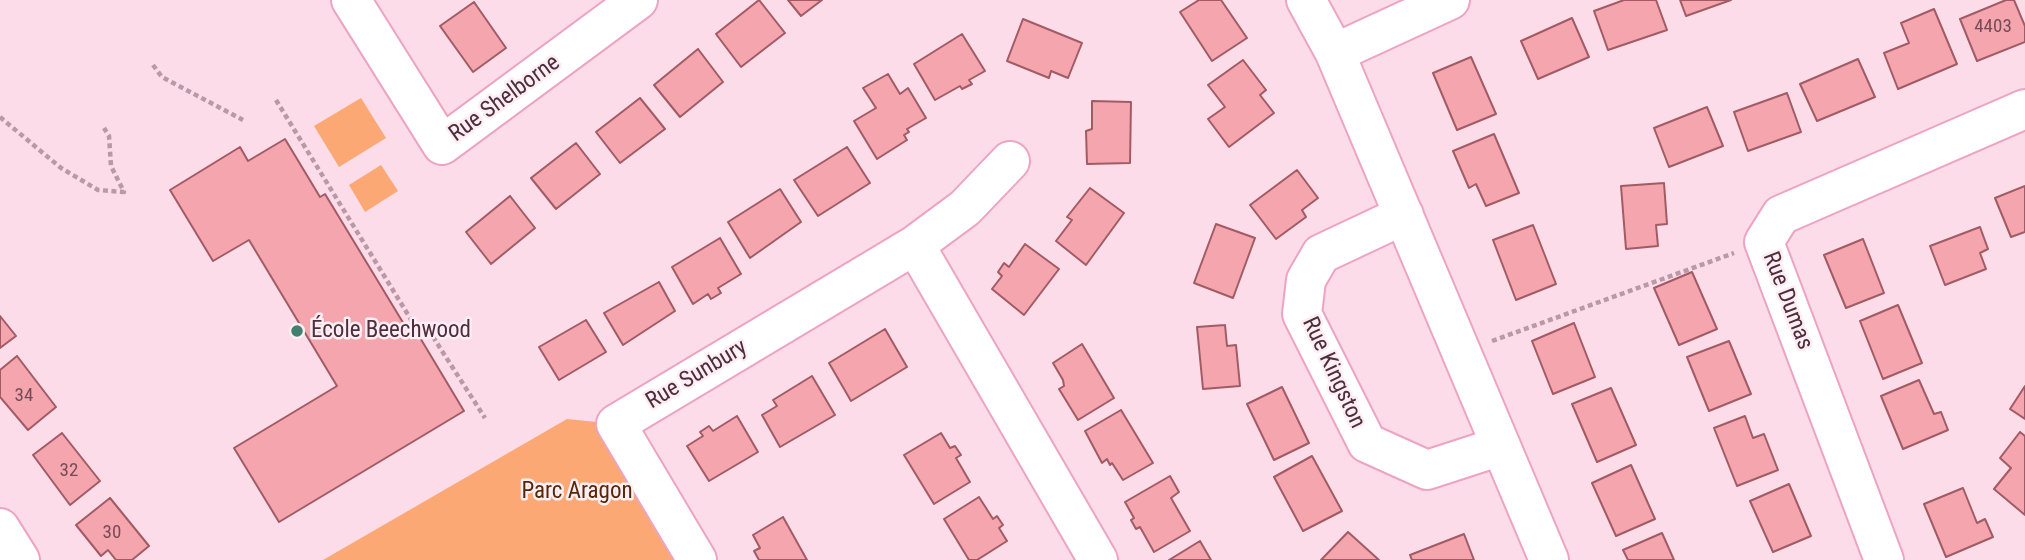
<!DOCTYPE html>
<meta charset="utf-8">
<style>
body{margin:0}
canvas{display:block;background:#fbdce8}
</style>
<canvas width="2025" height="560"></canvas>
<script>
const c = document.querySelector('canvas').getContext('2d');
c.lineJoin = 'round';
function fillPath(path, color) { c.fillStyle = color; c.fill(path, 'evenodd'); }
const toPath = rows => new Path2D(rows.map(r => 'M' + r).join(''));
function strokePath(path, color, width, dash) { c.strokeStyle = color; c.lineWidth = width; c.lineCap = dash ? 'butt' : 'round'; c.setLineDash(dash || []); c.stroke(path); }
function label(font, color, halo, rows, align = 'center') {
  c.font = font + ' "Roboto Condensed",sans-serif'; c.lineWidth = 5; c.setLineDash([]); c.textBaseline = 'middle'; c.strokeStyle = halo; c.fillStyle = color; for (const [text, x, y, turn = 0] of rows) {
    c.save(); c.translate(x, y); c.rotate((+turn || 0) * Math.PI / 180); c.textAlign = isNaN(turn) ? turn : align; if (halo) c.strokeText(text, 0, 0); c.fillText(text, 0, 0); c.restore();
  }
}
fillPath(toPath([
 [361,98,386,138,339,167,314,126],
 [381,165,398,191,365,212,349,185],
 [567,419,616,424,697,560,323,560]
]), '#fba874');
const building = toPath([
 [759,0,785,33,741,67,716,34,759,0],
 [788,0,822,0,801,16,788,0],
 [1199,0,1221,0,1247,38,1212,61,1180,12,1199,0],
 [1624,0,1656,0,1667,30,1608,50,1594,11,1624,0],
 [1680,0,1731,0,1686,16,1680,0],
 [2006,0,2014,0,2025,26,2025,42,1977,61,1960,19,2006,0],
 [474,2,506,48,473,72,440,26,474,2],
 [1934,9,1957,64,1898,89,1884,53,1909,43,1901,23,1934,9],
 [1572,18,1589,57,1538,79,1521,41,1572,18],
 [1023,19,1082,43,1068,78,1051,71,1049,78,1007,61,1023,19],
 [962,34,985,71,969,80,972,84,962,89,960,86,935,100,914,64,962,34],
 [698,49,723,82,680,117,654,85,698,49],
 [1471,57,1496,114,1457,130,1433,73,1471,57],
 [1858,59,1875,97,1817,121,1800,84,1858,59],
 [1243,60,1266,90,1260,95,1274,113,1229,147,1208,119,1225,107,1208,85,1243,60],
 [888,74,900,94,908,88,926,118,907,129,909,132,904,135,907,140,877,159,854,121,876,108,863,88,888,74],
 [1787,93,1801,132,1748,151,1734,112,1787,93],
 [640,98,665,129,620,163,596,132,640,98],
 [1092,101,1131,102,1130,163,1087,164,1086,131,1092,129,1092,101],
 [1707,107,1723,146,1669,167,1654,128,1707,107],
 [1494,134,1519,193,1486,206,1476,184,1469,188,1453,151,1494,134],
 [285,139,320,197,325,194,413,339,419,336,464,411,279,522,234,448,337,386,249,240,213,261,170,190,240,147,248,161,285,139],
 [576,143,600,174,556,209,531,178,576,143],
 [847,147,870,183,818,216,794,180,847,147],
 [1297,170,1318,198,1302,210,1306,217,1276,239,1250,205,1297,170],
 [1664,183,1667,224,1656,225,1658,246,1626,249,1621,186,1664,183],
 [2025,186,2025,232,2011,237,1995,198,2025,186],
 [1090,188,1124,213,1086,265,1056,241,1072,220,1067,217,1090,188],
 [780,189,801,222,750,258,728,222,780,189],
 [510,196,535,228,491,264,466,232,510,196],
 [1216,224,1255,238,1233,298,1194,283,1216,224],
 [1533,225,1556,284,1516,300,1493,240,1533,225],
 [1980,227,1988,249,1980,253,1986,269,1945,285,1930,246,1980,227],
 [720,238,741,274,718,288,721,293,711,299,708,294,693,304,672,267,720,238],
 [1863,239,1884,293,1846,308,1824,255,1863,239],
 [1025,244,1059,269,1024,315,992,289,1002,276,998,272,1004,263,1009,267,1025,244],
 [1692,272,1717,329,1679,345,1654,288,1692,272],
 [659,282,675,311,623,345,604,313,659,282],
 [1898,305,1922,363,1883,379,1860,321,1898,305],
 [0,316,16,336,0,348,0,316],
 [586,320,606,352,559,380,539,347,586,320],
 [1574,323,1595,377,1553,394,1532,341,1574,323],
 [1225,325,1227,346,1236,345,1240,386,1203,389,1197,327,1225,325],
 [885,329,907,367,851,401,829,363,885,329],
 [1729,341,1751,394,1709,411,1687,357,1729,341],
 [1082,344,1114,398,1078,420,1059,389,1064,386,1063,380,1053,363,1082,344],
 [17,356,56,407,28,430,0,397,0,370,17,356],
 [812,376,835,415,780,447,762,415,777,406,773,400,812,376],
 [1919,380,1934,414,1941,412,1948,430,1903,449,1881,396,1919,380],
 [2025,386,2025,419,2010,409,2025,386],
 [1282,387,1309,443,1274,460,1247,404,1282,387],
 [1611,388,1636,445,1597,462,1572,404,1611,388],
 [1121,410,1153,463,1123,480,1112,463,1110,465,1107,459,1102,463,1085,431,1121,410],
 [737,416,758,452,709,481,687,446,703,436,700,432,709,426,713,431,737,416],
 [1745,416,1753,438,1764,434,1778,470,1737,486,1714,428,1745,416],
 [2020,432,2025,436,2025,515,1994,489,2011,468,2000,458,2020,432],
 [62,433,100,481,70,505,33,455,62,433],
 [941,433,950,448,955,446,961,455,956,458,970,482,934,504,904,455,941,433],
 [1312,456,1342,511,1303,531,1274,477,1312,456],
 [1631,465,1655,519,1616,536,1592,483,1631,465],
 [1170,476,1179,492,1171,498,1190,531,1154,552,1140,527,1136,529,1131,520,1134,518,1125,502,1170,476],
 [1789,484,1811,536,1773,552,1750,501,1789,484],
 [1963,488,1977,523,1985,519,1993,537,1946,557,1924,504,1963,488],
 [979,497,993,519,997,516,1003,525,999,528,1007,541,977,560,969,560,944,519,979,497],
 [110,498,149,546,132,560,116,560,108,550,101,556,76,525,110,498],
 [783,517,807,560,759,560,754,551,760,548,753,535,783,517],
 [1348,532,1379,560,1321,560,1348,532],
 [1662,533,1674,560,1628,560,1623,550,1662,533],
 [1464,534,1474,560,1412,560,1410,555,1464,534],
 [1200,541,1211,560,1169,560,1200,541]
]);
fillPath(building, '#f4a5ad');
strokePath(building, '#a25b64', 2);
const minor = toPath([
 [351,0,442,145,638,0],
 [1306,0,1335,53,1549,560],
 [1335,53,1450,0],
 [1404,215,1321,254,1306,280,1302,314,1367,443,1427,470,1501,446],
 [915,245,1098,560],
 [0,528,20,560],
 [697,560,616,424,915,245,965,208,1010,161],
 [1884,560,1764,242,1781,215,2025,109]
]);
strokePath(minor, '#eda4c3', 42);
strokePath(toPath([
 [153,65,162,77,243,120],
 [276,100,415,326,426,326,485,418],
 [0,117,61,168,98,190,124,192,111,166,109,136,104,128],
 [1492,341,1734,253]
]), '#b899a5', 4.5, [5, 3.5]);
strokePath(minor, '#fff', 38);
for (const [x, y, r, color] of [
 [297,331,7,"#42816f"]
]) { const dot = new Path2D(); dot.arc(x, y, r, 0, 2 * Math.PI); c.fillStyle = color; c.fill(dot); strokePath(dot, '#feeef4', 2.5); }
label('19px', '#764c58', null, [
 ["4403",1993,27],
 ["34",24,396],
 ["32",69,471],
 ["30",112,533]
]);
label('23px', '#4c2f3b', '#feeef4', [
 ["Rue Shelborne",505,99,-36],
 ["Rue Dumas",1787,301,69],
 ["Rue Kingston",1333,373,65],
 ["Rue Sunbury",697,375,-31]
]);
label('23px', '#4c2f3b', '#feeef4', [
 ["École Beechwood",311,331]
], 'left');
label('23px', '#552806', '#feeef4', [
 ["Parc Aragon",577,492]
]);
</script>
